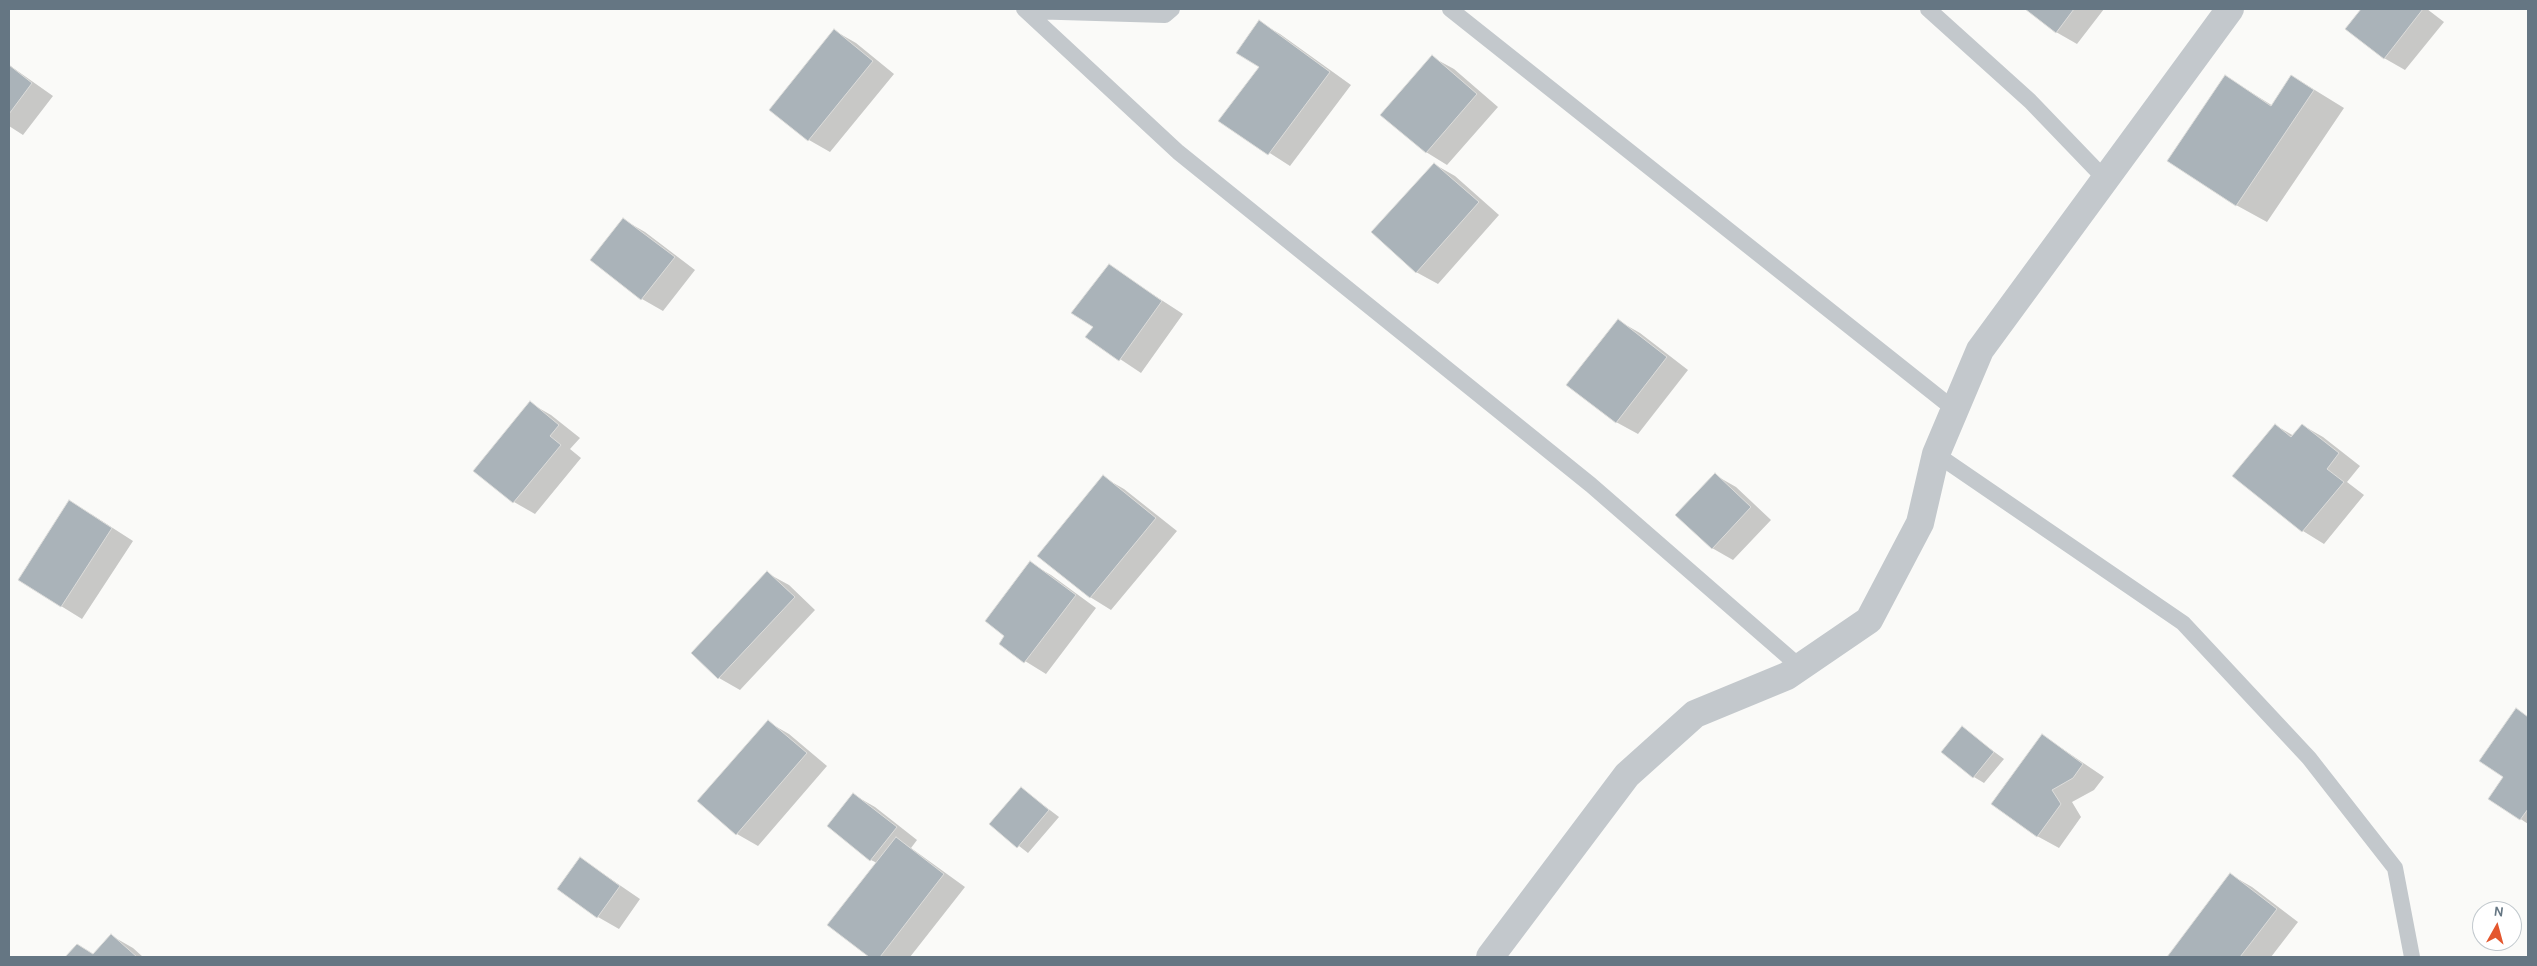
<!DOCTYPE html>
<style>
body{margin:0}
#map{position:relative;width:2537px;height:966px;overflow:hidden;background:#fafaf8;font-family:Karla,sans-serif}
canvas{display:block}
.frame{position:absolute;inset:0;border:10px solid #657683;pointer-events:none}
.north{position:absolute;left:2472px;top:901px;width:50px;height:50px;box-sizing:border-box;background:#fff;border:1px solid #c1c8cd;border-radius:50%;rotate:7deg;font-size:14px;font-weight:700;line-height:20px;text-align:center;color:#657683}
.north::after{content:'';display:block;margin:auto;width:18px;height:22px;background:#e4572e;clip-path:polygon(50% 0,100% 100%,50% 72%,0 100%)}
</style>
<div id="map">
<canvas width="2537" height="966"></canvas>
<div class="frame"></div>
<div class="north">N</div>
</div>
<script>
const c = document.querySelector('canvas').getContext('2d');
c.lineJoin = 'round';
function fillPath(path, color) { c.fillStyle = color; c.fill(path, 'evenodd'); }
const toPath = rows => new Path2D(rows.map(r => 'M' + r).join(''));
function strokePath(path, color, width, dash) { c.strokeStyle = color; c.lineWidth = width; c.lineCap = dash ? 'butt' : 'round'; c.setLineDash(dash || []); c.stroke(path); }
fillPath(toPath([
 [2027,9,2104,9,2077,44,2056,32],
 [2362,9,2427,9,2444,22,2405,70,2384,58,2347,29],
 [1259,22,1280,34,1351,85,1290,166,1220,121,1261,67],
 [835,31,856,43,894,74,830,152,809,140,771,109],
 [1432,57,1454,69,1498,107,1447,165,1426,152],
 [9,65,53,96,23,135,9,126],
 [2225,76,2273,106,2292,76,2344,108,2267,222,2236,205],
 [1434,164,1455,176,1499,215,1438,284,1416,272],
 [624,220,645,232,695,270,663,311,642,299,592,260],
 [1109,266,1183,314,1141,373,1087,337,1095,326],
 [1619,321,1640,333,1688,370,1638,434,1616,422],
 [530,403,551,415,580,438,570,449,581,458,535,514,514,502,475,471],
 [2275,425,2294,436,2302,425,2323,437,2360,466,2347,482,2364,495,2324,544,2303,531,2234,476],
 [1715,475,1736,487,1771,520,1733,560,1712,548],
 [1103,477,1124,489,1177,531,1111,610,1090,597],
 [91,514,133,541,82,619,61,606],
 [1030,563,1051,575,1096,608,1046,674,1025,661,1006,635],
 [767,573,789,585,815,610,740,690,719,678],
 [2516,710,2528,717,2528,824,2490,798,2505,777],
 [768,722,789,734,827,766,758,846,737,834],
 [1962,728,2004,759,1984,783,1974,777],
 [2042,735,2104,777,2094,790,2072,802,2081,817,2059,848,2037,836],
 [1021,788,1059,817,1028,853,991,824],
 [854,795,875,807,917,840,911,848,965,887,910,957,871,957,829,925,877,863,871,860],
 [580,858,640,899,619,929,598,917],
 [2231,875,2252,887,2298,922,2271,957,2168,957],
 [112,936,133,948,143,957,66,957,78,946,94,955]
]), '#0003');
const building = toPath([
 [2025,9,2074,9,2056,33,2025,9],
 [2361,9,2423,9,2384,59,2345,29,2361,9],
 [1259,20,1330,72,1268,155,1218,121,1259,67,1236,53,1259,20],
 [834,29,873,61,808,141,769,110,834,29],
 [1432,55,1477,94,1426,153,1380,115,1432,55],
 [9,65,32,83,9,114,9,65],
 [2225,75,2271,106,2291,75,2314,90,2236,206,2167,161,2225,75],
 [1434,163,1479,202,1416,273,1371,232,1434,163],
 [623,218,675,257,641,300,590,260,623,218],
 [1109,264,1162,301,1119,361,1085,337,1093,327,1071,313,1109,264],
 [1618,319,1667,357,1616,423,1566,385,1618,319],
 [530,401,559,425,550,436,561,445,513,503,473,471,530,401],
 [2275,424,2291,437,2302,424,2339,453,2327,469,2344,482,2302,532,2232,476,2275,424],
 [1715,473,1751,507,1712,549,1675,515,1715,473],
 [1103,475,1156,518,1090,598,1037,556,1103,475],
 [69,500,112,528,61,607,18,580,69,500],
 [1030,561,1076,595,1024,663,999,644,1004,636,985,621,1030,561],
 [767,571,795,597,718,679,691,653,767,571],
 [2516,708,2528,717,2528,809,2520,820,2488,799,2503,777,2479,761,2516,708],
 [768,720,807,753,736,835,697,801,768,720],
 [1962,726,1994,752,1973,778,1941,752,1962,726],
 [2042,734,2083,764,2073,778,2052,790,2061,804,2037,837,1991,804,2042,734],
 [1021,787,1049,810,1017,848,989,824,1021,787],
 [853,793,897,827,870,861,827,826,853,793],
 [896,837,944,874,880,957,869,957,827,925,896,837],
 [580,857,620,886,597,918,557,889,580,857],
 [2230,873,2277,909,2240,957,2167,957,2230,873],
 [111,934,137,957,65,957,77,944,93,954,111,934]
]);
fillPath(building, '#aab3b9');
strokePath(building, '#dcdcda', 1);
strokePath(toPath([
 [1024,9,1178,152,1591,485,1800,667],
 [1450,9,1955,410],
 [1928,9,2030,101,2105,179],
 [1027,11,1165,15,1172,9],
 [1936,454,2183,623,2309,758,2395,868,2412,957]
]), '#c3c8cc', 16);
strokePath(toPath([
 [1490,957,1627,775,1695,714,1787,676,1869,620,1920,523,1936,454,1980,350,2230,9]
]), '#c3c8cc', 28);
</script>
